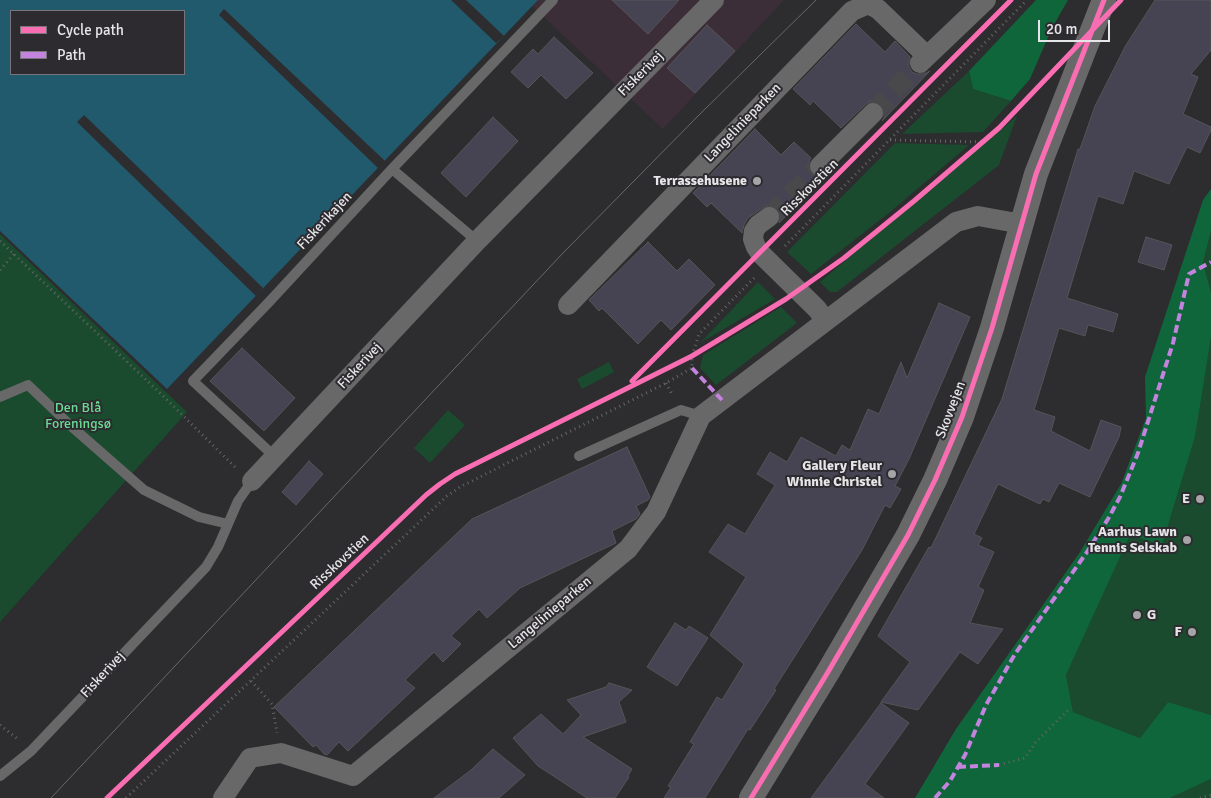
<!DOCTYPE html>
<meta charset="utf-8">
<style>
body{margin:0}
#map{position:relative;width:1211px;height:798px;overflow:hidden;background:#2d2c2e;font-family:Signika,sans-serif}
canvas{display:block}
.legend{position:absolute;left:10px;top:10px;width:175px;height:65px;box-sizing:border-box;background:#2d2b2f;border:1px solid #777579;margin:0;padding:6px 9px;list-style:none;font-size:15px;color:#e6e5e7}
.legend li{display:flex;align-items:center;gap:10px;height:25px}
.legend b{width:25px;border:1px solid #777579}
.scale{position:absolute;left:1038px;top:20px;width:72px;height:22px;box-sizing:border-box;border:2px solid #e6e5e7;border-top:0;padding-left:6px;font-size:15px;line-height:18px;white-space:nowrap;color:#e6e5e7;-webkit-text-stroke:4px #2d2b2f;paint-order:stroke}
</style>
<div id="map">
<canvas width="1211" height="798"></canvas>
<ul class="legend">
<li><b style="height:6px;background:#f96db3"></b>Cycle path</li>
<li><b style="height:6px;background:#c483df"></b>Path</li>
</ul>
<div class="scale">20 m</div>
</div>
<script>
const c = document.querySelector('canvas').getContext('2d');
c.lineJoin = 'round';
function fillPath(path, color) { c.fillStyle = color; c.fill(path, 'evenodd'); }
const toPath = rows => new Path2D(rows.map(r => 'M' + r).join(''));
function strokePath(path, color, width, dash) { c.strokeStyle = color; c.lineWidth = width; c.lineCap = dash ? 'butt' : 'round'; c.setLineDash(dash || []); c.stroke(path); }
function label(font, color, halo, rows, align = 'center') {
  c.font = font + ' Signika,sans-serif'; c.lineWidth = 4; c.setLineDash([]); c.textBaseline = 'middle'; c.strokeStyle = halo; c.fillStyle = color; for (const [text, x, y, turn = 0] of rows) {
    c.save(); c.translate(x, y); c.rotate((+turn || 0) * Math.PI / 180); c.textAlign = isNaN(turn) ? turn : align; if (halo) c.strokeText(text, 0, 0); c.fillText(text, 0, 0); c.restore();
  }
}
fillPath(toPath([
 [538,0,784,0,663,129,532,6]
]), '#3c2e38');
fillPath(toPath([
 [969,71,973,89,1011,101,983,132,902,134],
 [1017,116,999,165,837,292,830,292,820,282],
 [895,143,969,145,890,212,811,274,787,252],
 [1211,231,1211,292,1203,263],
 [0,234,187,412,0,622],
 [758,282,775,299,700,343],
 [781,307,797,323,716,385,700,368,703,355],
 [1211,338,1211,715,1168,702,1140,738,1073,712,1066,675,1130,534,1162,545,1195,437],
 [609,362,614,372,582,389,577,379],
 [448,410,465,425,430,463,414,448],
 [1211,779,1211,798,1170,798]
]), '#1a4b2e');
fillPath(toPath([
 [1036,0,1068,0,1052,28,1030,79,1011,101,973,89,969,71],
 [1211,189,1211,231,1203,263,1211,292,1211,338,1195,437,1162,545,1130,535,1066,675,1073,712,1140,738,1168,702,1211,715,1211,779,1170,798,915,798,956,729,1080,552,1121,484,1146,418,1145,377,1203,200]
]), '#0f663a');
fillPath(toPath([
 [0,0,538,0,167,389,0,231],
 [11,11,184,11,184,74,11,74]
]), '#21596d');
fillPath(toPath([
 [451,0,466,0,504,36,496,43],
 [224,9,385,161,378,168,219,15],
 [84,115,263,288,256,296,77,122]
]), '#2d2c2e');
const building = toPath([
 [612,0,679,0,648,34,612,0],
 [1155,0,1211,0,1211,50,1191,74,1198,77,1183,114,1211,127,1211,130,1200,153,1187,147,1169,184,1134,171,1123,204,1098,196,1067,298,1118,314,1113,332,1088,325,1085,336,1059,328,1034,410,1055,417,1051,431,1090,451,1101,420,1121,427,1119,437,1090,497,1059,483,1049,502,1043,499,1040,504,998,484,974,534,982,538,978,545,994,552,978,587,984,590,970,623,1003,629,978,664,960,652,918,710,881,702,910,662,878,636,929,547,931,548,1002,399,1078,149,1080,149,1095,106,1126,45,1155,0],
 [856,24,885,52,895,41,910,57,908,65,912,72,917,74,922,75,930,71,882,121,885,116,884,109,881,104,877,102,870,101,865,105,841,128,813,101,810,105,793,89,856,24],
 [707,25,735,51,695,93,667,68,707,25],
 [554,37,593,73,566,99,541,75,528,88,511,72,533,49,538,54,554,37],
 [493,117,518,141,466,197,441,173,493,117],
 [755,129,781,155,794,142,811,158,808,163,809,170,811,174,817,178,827,176,779,223,781,216,779,210,774,206,767,205,748,218,744,225,742,233,711,203,707,207,693,193,755,129],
 [1146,237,1172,245,1164,270,1138,262,1146,237],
 [648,242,677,271,689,259,715,285,671,330,661,320,638,344,602,308,599,311,589,300,648,242],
 [939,303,970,317,909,459,895,486,901,489,890,508,885,505,862,550,774,689,776,690,750,730,748,729,705,798,664,798,671,787,668,786,694,744,690,742,717,697,722,700,744,664,710,635,746,577,709,552,728,524,745,534,775,485,757,474,770,452,787,462,801,437,836,456,842,445,850,450,868,409,879,414,901,362,907,378,939,303],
 [242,348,295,398,264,431,210,381,242,348],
 [627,447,650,497,648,500,636,506,640,514,636,519,612,531,616,543,520,588,487,618,479,609,451,636,461,644,443,662,434,652,405,680,415,688,348,751,339,742,327,755,324,754,316,745,313,747,274,707,472,519,627,447],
 [309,461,323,474,296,505,282,492,309,461],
 [675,623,686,630,689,626,708,638,677,686,647,667,675,623],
 [609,683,632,690,619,702,626,722,583,737,632,769,628,776,629,777,615,798,587,798,538,766,513,738,541,714,563,734,581,715,567,700,606,687,609,683],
 [881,703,909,723,865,784,884,798,811,798,881,703],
 [493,749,525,775,499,798,434,798,471,770,493,749]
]);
fillPath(building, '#464453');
strokePath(building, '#555456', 1);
strokePath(toPath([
 [873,113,920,63],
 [769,217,820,166]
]), '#49484a', 20, [20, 10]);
strokePath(toPath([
 [890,140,982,142],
 [0,241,160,393,236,468],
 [785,246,1027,0],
 [0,270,14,254],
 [666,383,673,396],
 [251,681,272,704,277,733],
 [0,725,19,740],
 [999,765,1025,758,1035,743,1068,710],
 [126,798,447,496,460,487,666,383,692,368,692,356,699,334,755,277],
 [1200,798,1211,795]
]), '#666566', 3, [1, 4]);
strokePath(toPath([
 [392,169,477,241],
 [0,397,28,385,71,426,144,490,199,517,228,524],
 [274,456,193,381,270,301,392,169,553,0],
 [579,456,681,410,701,416],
 [0,776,31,751,206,567,218,547,238,501,252,481]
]), '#696869', 10);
strokePath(toPath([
 [920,63,986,0],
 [820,166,873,113],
 [769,217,758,225,754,231,753,239,756,247,760,253,817,309,826,321],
 [568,305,852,11,868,4,878,9,927,56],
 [252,481,477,241,714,0],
 [223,798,250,758,281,753,353,776,628,549,656,512,701,416,956,222,978,216,1022,224]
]), '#696869', 20);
strokePath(toPath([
 [751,798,828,672,908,535,935,480,962,417,992,328,1036,174,1104,0]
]), '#696869', 24);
strokePath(toPath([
 [51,798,563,253,700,114,816,0]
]), '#69686a', 1);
strokePath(toPath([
 [692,368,722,400],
 [958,767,999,765],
 [935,798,950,781,958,767,965,755,986,705,1015,654,1087,552,1108,519,1120,497,1138,453,1173,343,1189,274,1211,262]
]), '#c483df', 4, [8, 4]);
strokePath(toPath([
 [632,381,1011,0],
 [107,798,426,495,440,484,455,474,692,356,786,299,844,258,914,201,999,128,1121,0],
 [751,798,828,672,908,535,935,480,962,417,992,328,1036,174,1104,0]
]), '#f96db3', 5);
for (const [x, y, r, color] of [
 [757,181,5,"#a5a4a6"],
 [892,474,5,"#a5a4a6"],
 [1200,499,5,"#a5a4a6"],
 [1187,540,5,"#a5a4a6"],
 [1137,615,5,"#a5a4a6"],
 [1192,632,5,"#a5a4a6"]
]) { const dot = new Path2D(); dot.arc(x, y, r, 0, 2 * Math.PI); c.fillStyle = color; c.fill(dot); strokePath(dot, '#2d2b2f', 2); }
label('14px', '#e6e5e7', '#2d2b2f', [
 ["Fiskerivej",641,74,-45],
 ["Langelinieparken",743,123,-46],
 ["Risskovstien",810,188,-45],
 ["Fiskerikajen",325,221,-47],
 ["Fiskerivej",360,366,-47],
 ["Skovvejen",951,410,-69],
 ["Risskovstien",340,562,-43],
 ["Langelinieparken",550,613,-40],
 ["Fiskerivej",103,675,-47]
]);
label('bold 14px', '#e6e5e7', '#2d2b2f', [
 ["Terrassehusene",747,181],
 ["Gallery Fleur",882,466],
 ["Winnie Christel",882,482],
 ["E",1190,499],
 ["Aarhus Lawn",1177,532],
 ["Tennis Selskab",1177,548],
 ["G",1147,615,"left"],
 ["F",1182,632]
], 'right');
label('14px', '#68db92', '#2d2b2f', [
 ["Den Blå",78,408],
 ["Foreningsø",78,424]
]);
</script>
